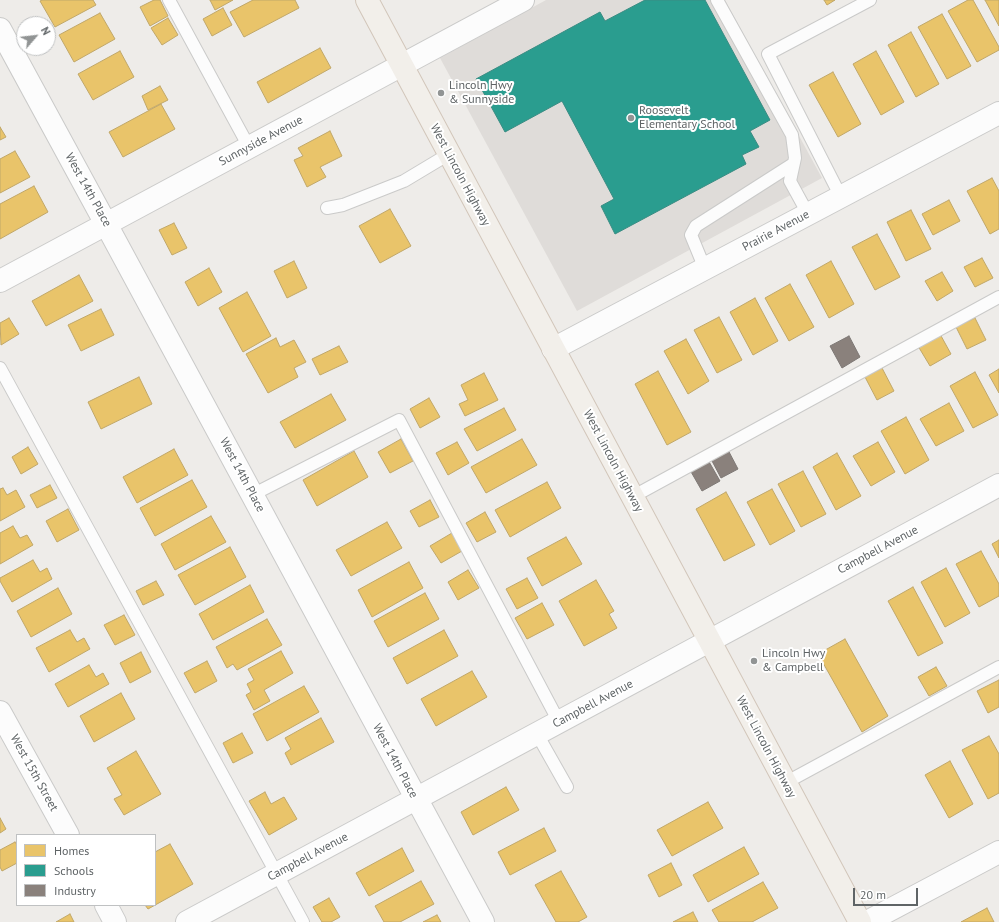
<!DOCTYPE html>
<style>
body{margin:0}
#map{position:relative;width:999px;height:922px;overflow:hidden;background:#eeece9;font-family:"PT Sans",sans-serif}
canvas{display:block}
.legend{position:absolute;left:16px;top:834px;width:140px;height:72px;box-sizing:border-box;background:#fff;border:1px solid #bfc1c2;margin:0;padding:5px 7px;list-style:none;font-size:12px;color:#5f6466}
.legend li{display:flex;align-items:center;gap:8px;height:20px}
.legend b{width:20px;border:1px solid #bfc1c2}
.north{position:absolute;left:16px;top:16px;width:40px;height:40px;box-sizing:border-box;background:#fff;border:1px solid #bfc1c2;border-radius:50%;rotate:62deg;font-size:11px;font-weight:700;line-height:16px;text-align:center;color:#5f6466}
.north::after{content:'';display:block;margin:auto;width:14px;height:18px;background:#919494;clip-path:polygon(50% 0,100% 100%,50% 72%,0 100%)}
.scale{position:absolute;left:853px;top:888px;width:65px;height:18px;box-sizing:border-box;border:2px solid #5f6466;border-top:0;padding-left:5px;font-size:12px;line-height:14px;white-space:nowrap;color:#5f6466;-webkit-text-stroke:3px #fff;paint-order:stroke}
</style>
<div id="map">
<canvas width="999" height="922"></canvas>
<ul class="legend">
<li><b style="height:11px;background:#e9c46a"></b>Homes</li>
<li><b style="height:11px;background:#2a9d8f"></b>Schools</li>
<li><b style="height:11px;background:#8a817c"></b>Industry</li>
</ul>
<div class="north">N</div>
<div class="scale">20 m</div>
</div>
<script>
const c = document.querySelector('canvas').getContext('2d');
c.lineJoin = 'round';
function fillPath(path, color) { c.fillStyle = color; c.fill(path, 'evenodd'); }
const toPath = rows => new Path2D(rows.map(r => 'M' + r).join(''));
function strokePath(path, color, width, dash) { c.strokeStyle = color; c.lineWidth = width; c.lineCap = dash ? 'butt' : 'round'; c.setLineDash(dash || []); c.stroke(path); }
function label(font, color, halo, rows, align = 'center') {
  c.font = font + ' "PT Sans",sans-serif'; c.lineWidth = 4; c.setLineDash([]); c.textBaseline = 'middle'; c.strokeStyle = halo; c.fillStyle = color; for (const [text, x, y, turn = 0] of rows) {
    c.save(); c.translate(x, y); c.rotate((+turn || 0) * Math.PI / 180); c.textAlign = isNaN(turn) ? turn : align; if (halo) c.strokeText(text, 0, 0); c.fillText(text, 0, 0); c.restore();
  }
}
fillPath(toPath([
 [546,0,725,0,822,178,577,311,440,58]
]), '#dfdcd9');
const homes = toPath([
 [42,0,93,0,96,5,55,27,40,1,42,0],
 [154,0,160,0,168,16,150,26,140,7,154,0],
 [210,0,233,0,215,10,210,0],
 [253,0,295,0,299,8,244,37,230,12,253,0],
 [824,0,835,0,827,5,824,0],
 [968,0,973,0,999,47,999,50,977,62,948,11,968,0],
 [985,0,999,0,999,26,985,0],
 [223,8,232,25,212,36,203,19,223,8],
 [100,13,115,39,74,62,59,35,100,13],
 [942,14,971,66,947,79,918,27,942,14],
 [168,18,178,35,162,45,151,28,168,18],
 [911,32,939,84,916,97,888,45,911,32],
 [320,48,331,68,268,103,257,82,320,48],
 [120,51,134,77,93,100,78,74,120,51],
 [876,51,904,102,881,115,853,64,876,51],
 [833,72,861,124,838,137,809,85,833,72],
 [160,86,168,100,148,110,142,96,160,86],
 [161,104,175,129,123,157,109,132,161,104],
 [0,127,6,137,0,140,0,127],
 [330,131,342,156,320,167,326,177,307,187,294,160,303,156,298,148,330,131],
 [15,151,30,177,0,193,0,159,15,151],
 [992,178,999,191,999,229,990,234,967,191,992,178],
 [34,186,48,212,0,239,0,204,34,186],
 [949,200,960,221,933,235,922,214,949,200],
 [390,209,411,246,380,263,359,226,390,209],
 [911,210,931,249,906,261,887,222,911,210],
 [174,223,187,248,172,255,159,230,174,223],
 [877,234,900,277,875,290,852,247,877,234],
 [982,258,993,278,975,287,964,267,982,258],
 [294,261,307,288,287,298,274,271,294,261],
 [831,261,854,304,829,318,806,275,831,261],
 [209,268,222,292,198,306,185,282,209,268],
 [942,272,953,291,937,301,925,281,942,272],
 [79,275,93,301,46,326,32,301,79,275],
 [790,284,814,327,789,341,765,298,790,284],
 [247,292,271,336,243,352,219,308,247,292],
 [755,298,778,341,753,355,730,312,755,298],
 [101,309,114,335,81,351,68,325,101,309],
 [719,317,742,360,717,373,694,330,719,317],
 [9,318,19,334,1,345,0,323,9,318],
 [975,318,986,340,967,349,956,327,975,318],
 [940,334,951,354,930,366,918,346,940,334],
 [276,338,280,347,294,340,306,362,294,368,298,377,268,393,246,354,276,338],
 [686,339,709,381,688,394,664,351,686,339],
 [339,346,348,362,320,375,312,359,339,346],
 [882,368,894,391,877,400,865,377,882,368],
 [999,369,999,393,989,375,999,369],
 [658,371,691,432,667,445,635,384,658,371],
 [975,372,998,415,973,428,950,386,975,372],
 [484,373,498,400,465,416,459,404,468,400,461,385,484,373],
 [139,377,152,404,101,429,88,402,139,377],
 [331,394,346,420,295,448,280,422,331,394],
 [429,398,440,417,420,428,410,409,429,398],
 [949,403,964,431,936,446,920,419,949,403],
 [504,408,516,430,477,451,464,429,504,408],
 [906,417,929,460,905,474,881,431,906,417],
 [401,439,413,461,390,473,378,452,401,439],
 [522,439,537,465,486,493,471,467,522,439],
 [457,442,469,463,448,475,436,453,457,442],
 [878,442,895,472,871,486,853,456,878,442],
 [28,447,38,464,21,474,12,457,28,447],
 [174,449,188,475,137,503,123,477,174,449],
 [354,451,368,477,317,506,303,480,354,451],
 [837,453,861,496,836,510,813,467,837,453],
 [803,471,826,514,801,527,778,484,803,471],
 [192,480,207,507,155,536,140,508,192,480],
 [547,482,561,508,510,537,495,510,547,482],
 [50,485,57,498,37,508,30,495,50,485],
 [3,488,7,495,16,490,25,507,0,521,0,489,3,488],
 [772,489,795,531,770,545,747,502,772,489],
 [726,492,755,545,724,561,696,509,726,492],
 [430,500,439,517,419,527,410,511,430,500],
 [68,509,79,530,57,542,46,521,68,509],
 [485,512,496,532,477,542,466,523,485,512],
 [211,516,226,542,175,570,161,544,211,516],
 [387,522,402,548,351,576,336,550,387,522],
 [13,526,20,538,27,535,33,545,0,564,0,533,13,526],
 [452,533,462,551,441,563,430,546,452,533],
 [566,537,582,564,542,586,527,558,566,537],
 [999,540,999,558,992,544,999,540],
 [230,547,246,577,195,605,178,575,230,547],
 [981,551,999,584,999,596,979,607,956,564,981,551],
 [33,560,40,572,47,568,52,579,12,602,0,581,0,578,33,560],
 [409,562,423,588,372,617,358,590,409,562],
 [946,568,970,613,945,627,921,582,946,568],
 [468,570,479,588,458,600,448,582,468,570],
 [527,578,538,598,517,609,506,589,527,578],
 [596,580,614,611,609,614,617,628,584,646,559,601,596,580],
 [156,581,164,595,143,605,136,591,156,581],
 [250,585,264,612,213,640,199,614,250,585],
 [913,587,943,643,918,656,888,601,913,587],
 [58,588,72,614,31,637,17,611,58,588],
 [425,593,439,619,388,647,374,621,425,593],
 [542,603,554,625,527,639,515,618,542,603],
 [124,615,135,635,115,645,104,625,124,615],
 [267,619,282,645,237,670,233,664,227,668,216,647,267,619],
 [70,630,77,642,84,638,90,649,49,672,36,648,70,630],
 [444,630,458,656,407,684,393,658,444,630],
 [845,639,888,716,862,732,818,654,845,639],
 [281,651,293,673,264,690,270,701,254,710,246,695,251,692,247,684,254,680,248,669,281,651],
 [141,652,151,672,130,683,120,663,141,652],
 [207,661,217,681,195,693,184,673,207,661],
 [89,665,96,677,103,673,109,684,68,707,55,684,89,665],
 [936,667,947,686,929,696,918,677,936,667],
 [472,671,487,697,436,726,421,699,472,671],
 [999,680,999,707,988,713,977,691,999,680],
 [304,686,319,712,267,741,253,714,304,686],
 [121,693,135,719,94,742,80,716,121,693],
 [321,718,334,742,291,765,285,753,291,749,285,738,321,718],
 [242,733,253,753,233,763,223,743,242,733],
 [989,736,999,754,999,793,988,799,962,750,989,736],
 [136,751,161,794,124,815,114,799,122,795,107,768,136,751],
 [950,761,973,804,949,818,925,775,950,761],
 [506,787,519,810,473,835,461,812,506,787],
 [265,792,271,804,284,797,297,819,269,835,249,801,265,792],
 [708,802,723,828,672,856,657,830,708,802],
 [0,818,6,829,0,833,0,818],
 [544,828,556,851,510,875,498,852,544,828],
 [15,842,17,845,17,863,2,871,0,867,0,850,15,842],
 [170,844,193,884,148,909,145,905,155,905,155,852,170,844],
 [744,847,759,874,708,902,693,875,744,847],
 [402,848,414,871,369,896,356,873,402,848],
 [671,863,682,885,659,897,648,875,671,863],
 [561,871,587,917,578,922,556,922,535,885,561,871],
 [421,881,434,904,400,922,384,922,375,906,421,881],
 [763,882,778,908,752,922,719,922,712,910,763,882],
 [329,898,340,917,331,922,322,922,313,907,329,898],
 [987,908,994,922,961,922,987,908],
 [693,912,698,922,673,922,693,912],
 [70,914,74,922,56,922,70,914],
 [437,915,441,922,423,922,437,915]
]);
fillPath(homes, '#e9c46a');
strokePath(homes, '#c0a769', 1);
const schools = toPath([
 [645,0,705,0,770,120,750,131,759,147,742,155,746,164,615,234,601,206,614,199,562,101,505,132,476,79,600,12,605,21,645,0]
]);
fillPath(schools, '#2a9d8f');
strokePath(schools, '#3a8c83', 1);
const industry = toPath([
 [849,336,860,357,842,368,830,346,849,336],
 [728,450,738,469,721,478,711,459,728,450],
 [708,460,720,481,702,491,690,470,708,460]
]);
fillPath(industry, '#8a817c');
strokePath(industry, '#7d7875', 1);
const service = toPath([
 [169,0,249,147],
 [717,0,792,135,795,158,790,181,808,214],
 [841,197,768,54,870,0],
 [327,208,343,205,404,181,449,154],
 [705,269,691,235,696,226,793,164],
 [0,368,303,922],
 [252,495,399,420,559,722],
 [632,497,999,297],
 [537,734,567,787],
 [785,783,999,667]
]);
const minor = toPath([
 [0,29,106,224,483,922],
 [0,281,523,0],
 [553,349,999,113],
 [0,712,68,835],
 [106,905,115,922],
 [187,922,999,485],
 [867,922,999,852]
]);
const primary = toPath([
 [367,0,860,922]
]);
strokePath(service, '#cacac9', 14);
strokePath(minor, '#cacac9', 24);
strokePath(primary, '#d2c6ba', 24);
strokePath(service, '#fcfcfc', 12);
strokePath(minor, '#fcfcfc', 22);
strokePath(primary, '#f2efea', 22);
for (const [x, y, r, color] of [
 [441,93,4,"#919494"],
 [631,118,4,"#919494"],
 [754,661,4,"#919494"]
]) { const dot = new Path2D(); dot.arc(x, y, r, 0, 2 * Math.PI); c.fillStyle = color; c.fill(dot); strokePath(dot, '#fff', 1.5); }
label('12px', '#5f6466', '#fff', [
 ["Lincoln Hwy",449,86],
 ["& Sunnyside",449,100],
 ["Roosevelt",639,111],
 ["Elementary School",639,125],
 ["Lincoln Hwy",762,654],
 ["& Campbell",762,668]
], 'left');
label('12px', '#5f6466', '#fff', [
 ["Sunnyside Avenue",261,141,-28],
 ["West Lincoln Highway",460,175,62],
 ["West 14th Place",88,190,61],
 ["Prairie Avenue",776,231,-28],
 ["West Lincoln Highway",613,461,62],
 ["West 14th Place",242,475,62],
 ["Campbell Avenue",878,550,-28],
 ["Campbell Avenue",593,704,-28],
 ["West Lincoln Highway",766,747,62],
 ["West 14th Place",395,761,62],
 ["West 15th Street",34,773,61],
 ["Campbell Avenue",308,857,-28]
]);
</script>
